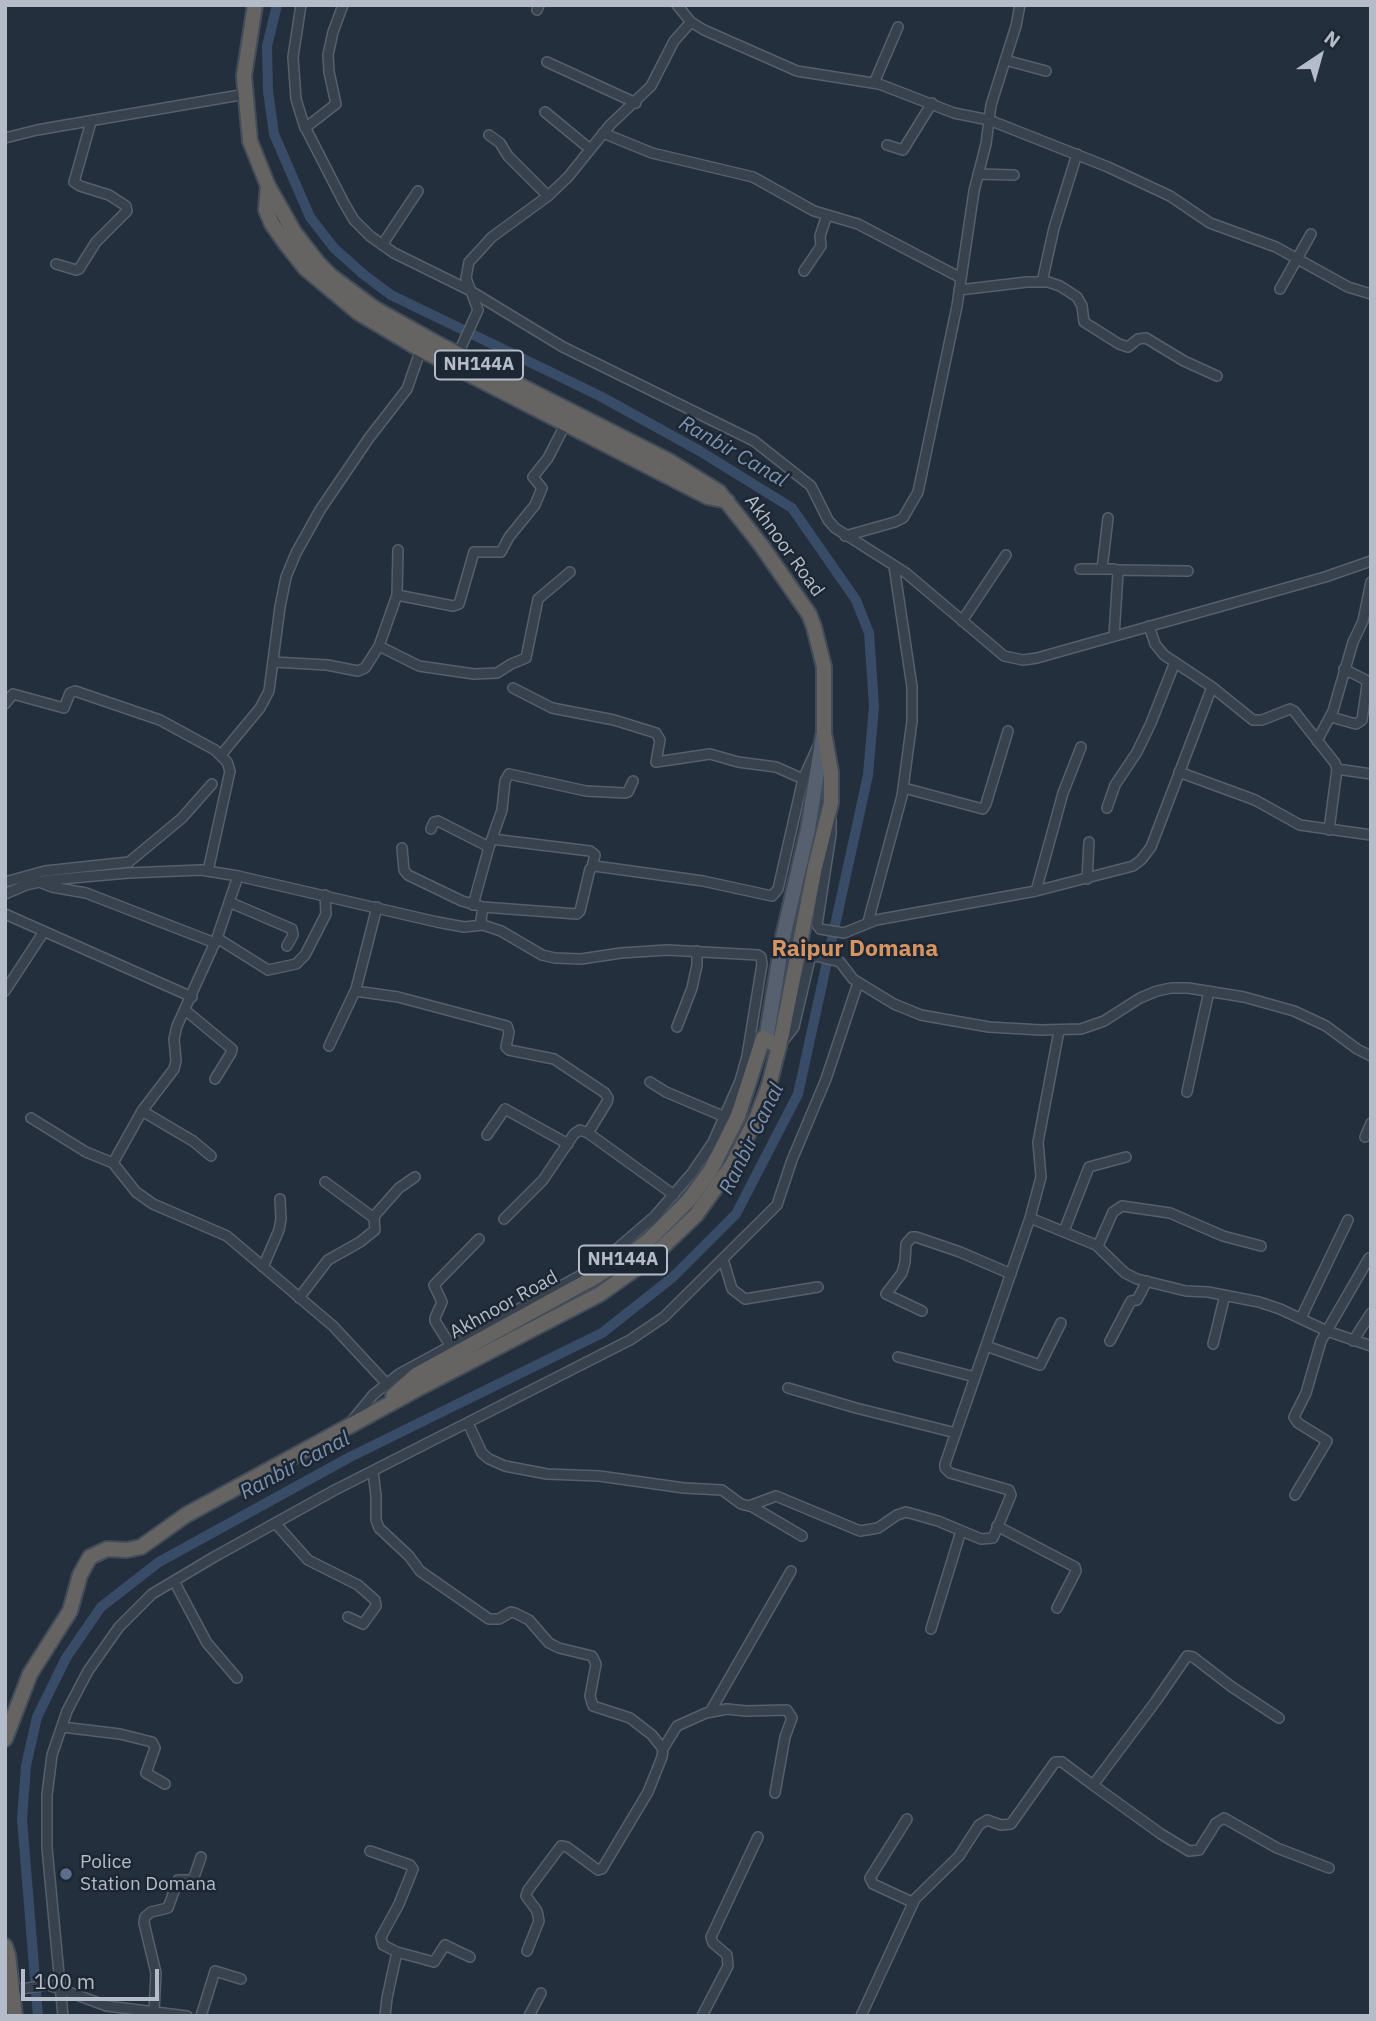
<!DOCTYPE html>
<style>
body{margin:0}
#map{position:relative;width:1376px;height:2021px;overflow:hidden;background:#242f3e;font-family:"IBM Plex Sans",sans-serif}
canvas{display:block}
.frame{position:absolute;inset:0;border:7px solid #b4bcc9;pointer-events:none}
.north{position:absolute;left:1285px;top:21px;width:70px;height:70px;-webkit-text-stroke:5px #1d2633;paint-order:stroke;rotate:36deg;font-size:19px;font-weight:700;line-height:28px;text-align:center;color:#b4bcc9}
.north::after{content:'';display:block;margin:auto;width:24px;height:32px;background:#b4bcc9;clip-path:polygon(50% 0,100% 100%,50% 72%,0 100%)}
.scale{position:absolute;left:21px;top:1969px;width:138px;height:32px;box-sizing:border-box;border:4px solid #b4bcc9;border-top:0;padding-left:9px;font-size:21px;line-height:24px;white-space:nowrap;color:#b4bcc9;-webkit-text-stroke:5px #1d2633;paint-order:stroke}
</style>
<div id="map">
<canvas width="1376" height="2021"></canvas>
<div class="frame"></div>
<div class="north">N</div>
<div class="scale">100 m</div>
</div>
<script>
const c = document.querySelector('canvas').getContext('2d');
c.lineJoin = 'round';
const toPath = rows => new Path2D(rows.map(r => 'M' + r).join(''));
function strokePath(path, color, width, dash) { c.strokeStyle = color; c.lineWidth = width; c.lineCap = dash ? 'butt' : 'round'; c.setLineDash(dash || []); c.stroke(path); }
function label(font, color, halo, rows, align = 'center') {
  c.font = font + ' "IBM Plex Sans",sans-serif'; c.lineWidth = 5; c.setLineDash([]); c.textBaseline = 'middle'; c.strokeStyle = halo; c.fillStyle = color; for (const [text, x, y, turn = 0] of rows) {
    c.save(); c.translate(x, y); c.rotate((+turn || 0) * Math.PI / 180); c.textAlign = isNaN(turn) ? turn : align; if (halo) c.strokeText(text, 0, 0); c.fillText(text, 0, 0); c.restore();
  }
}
strokePath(toPath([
 [38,2016,22,1819,26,1766,37,1717,66,1658,101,1607,159,1562,350,1457,602,1333,673,1277,736,1214,798,1094,868,775,874,706,869,633,856,600,792,508,698,450,600,396,391,295,363,274,334,248,310,217,274,134,268,91,267,46,277,5]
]), '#394c67', 10);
const minor = toPath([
 [301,5,293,57,296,99,304,125,344,203,354,220,370,236,394,253,469,290,563,347,754,441,811,486,828,520,835,528,906,573,1004,656,1023,660,1037,658,1325,577,1371,561],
 [677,5,691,22,704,30,797,71,879,84,954,113,989,120,1108,167,1170,196,1210,223,1276,247,1348,287,1371,294],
 [537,10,539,5],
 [1005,60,1046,71],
 [547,62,636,103],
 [874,83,898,27],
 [545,112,590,149],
 [305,128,336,104,329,72,328,55,333,32,343,5],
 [603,133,652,153,753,177,814,211,858,224,961,278],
 [489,135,500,143,508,156,548,196],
 [5,138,37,130,246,94],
 [887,145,903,150,932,103],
 [978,174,1014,175],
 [382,245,418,191],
 [56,264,76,270,79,269,96,242,127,211,126,206,109,195,80,186,74,182,91,122],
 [804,271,821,246,820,236,827,215],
 [1042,282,1054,228,1077,154],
 [1280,289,1311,234],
 [959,290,1027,282,1048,282,1060,286,1077,297,1082,306,1084,322,1119,344,1128,347,1138,339,1146,338,1184,361,1217,376],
 [458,354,478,310,466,278,469,262,492,237,548,196,568,177,610,125,651,86,674,41,691,22],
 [845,536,895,522,903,518,918,492,957,306,974,191,986,144,991,105,1016,26,1020,5],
 [1080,569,1114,569,1118,573,1114,636],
 [1102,569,1108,518],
 [1117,570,1188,571],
 [397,595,453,606,459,604,474,552,501,552,509,537,535,505,542,488,533,477,548,458,566,423],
 [962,621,1006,555],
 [1149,626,1155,644,1164,655,1212,687,1253,720,1262,720,1290,709,1294,711,1335,763,1337,769,1329,830],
 [379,646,419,666,474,674,497,673,511,664,526,658,538,599,570,572],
 [274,662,327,665,358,671,365,668,379,646,397,595,398,550],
 [513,688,552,708,614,720,656,733,660,740,656,762,710,754,738,762,776,767,803,779],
 [5,704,13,694,64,708,70,693,75,691,160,720,215,750,227,762,230,771,208,871],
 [1331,717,1356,724,1362,720,1367,685,1366,680,1344,669],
 [1317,741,1333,711,1353,642,1363,621,1371,582],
 [221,755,260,708,269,691,280,607,286,577,296,553,320,510,369,438,407,389,421,349],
 [1337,769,1371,774],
 [1179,772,1255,800,1300,825,1371,835],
 [904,788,983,809,986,804,1008,731],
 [1107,808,1115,785,1137,752,1151,723,1175,662],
 [831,819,831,834,817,925,820,929,844,933,876,920,1036,891,1133,866,1141,860,1151,847,1212,687],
 [431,829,434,822,438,821,489,847],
 [492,839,590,851,595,855,592,867],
 [402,848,404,870,408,875,462,901,483,907,577,914,580,911,590,869,595,866,703,881,772,896,778,889,803,779,818,746],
 [1087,879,1089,842],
 [5,882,45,871,129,862,182,818,212,784],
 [39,882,52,887,86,893,215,943],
 [1036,891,1063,793,1081,747],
 [5,894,26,885,49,880,128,873,201,870,238,876,437,922,464,927,483,925],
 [229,902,292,929,293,935,287,946],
 [473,905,489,847,502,810,505,781,509,774,586,791,625,793,628,792,633,781],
 [5,914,192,997],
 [868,922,902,796,912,721,912,687,894,566],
 [217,938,268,970,296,964,305,955,326,914,325,895],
 [5,991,43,933],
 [355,991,398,997,507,1026,509,1032,506,1047,509,1050,554,1059,605,1093,608,1098,607,1102,588,1133],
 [185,1010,232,1049,231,1053,215,1079],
 [677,1027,692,988,697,965,697,951],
 [1059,1031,1038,1142,1041,1177,1030,1218,1096,1245,1125,1273,1137,1279,1186,1291,1208,1292,1259,1302,1280,1309,1327,1331,1371,1346],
 [781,1044,794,1027,810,959,816,956,840,962,853,979,894,1004,921,1015,932,1017,989,1027,1041,1030,1081,1029,1104,1021,1140,998,1157,991,1171,988,1188,988,1244,997,1294,1011,1326,1026,1357,1049,1371,1056],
 [329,1046,356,989,377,907],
 [650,1082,666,1092,725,1117],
 [1187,1092,1209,991],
 [142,1111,193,1141,211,1156],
 [31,1118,86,1152,113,1163,136,1192,153,1204,227,1236,333,1326,387,1384],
 [487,1135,505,1109,568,1144],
 [1365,1137,1371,1123],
 [113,1163,142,1111,174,1069,176,1061,174,1039,177,1026,217,938,238,876],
 [325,1182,374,1218],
 [504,1219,543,1180,574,1134,580,1130,588,1133,674,1195],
 [1064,1231,1089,1167,1126,1157],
 [1098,1246,1113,1212,1122,1206,1170,1213,1223,1236,1261,1246],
 [723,1259,732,1289,745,1299,818,1287],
 [263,1267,279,1230,281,1219,280,1199],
 [299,1298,328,1260,360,1242,375,1230,374,1218,376,1214,399,1188,415,1177],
 [922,1311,886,1294,902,1273,905,1262,906,1244,912,1237,916,1237,960,1252,1011,1274],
 [1301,1318,1348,1220],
 [1110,1341,1131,1301,1137,1300,1147,1281],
 [1353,1341,1371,1313],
 [1213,1344,1225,1295],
 [450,1345,435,1321,435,1318,442,1302,434,1285,479,1239],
 [986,1346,1040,1365,1061,1323],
 [898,1357,975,1377],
 [788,1388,856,1408,956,1433],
 [350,1423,373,1395,399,1374,583,1274,619,1247,655,1216,692,1173,713,1142,740,1081,747,1056,762,964,761,957,758,955,667,950,621,953,581,959,555,958,542,955,501,931,483,925,481,920,483,907],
 [468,1423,482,1453,489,1459,505,1466,547,1474,599,1476,684,1488,722,1490,741,1504,749,1506,776,1496,860,1531,878,1528,897,1515,906,1512,938,1521,981,1539,993,1538,1011,1495,1009,1490,950,1473,945,1468,945,1464,1030,1218],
 [373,1471,376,1496,376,1520,379,1528,409,1556,420,1571,489,1619,499,1619,511,1612,515,1613,529,1620,549,1643,559,1648,592,1656,596,1664,590,1696,593,1706,630,1718,652,1735,663,1749,662,1757,648,1792,602,1869,598,1870,567,1847,561,1846,528,1890,526,1896,537,1911,539,1921,527,1951],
 [1295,1495,1327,1441,1298,1423,1294,1417,1306,1393,1321,1341,1369,1258],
 [751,1506,802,1536],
 [276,1524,308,1560,358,1585,375,1600,376,1606,363,1624,348,1617],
 [997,1526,1075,1567,1076,1571,1057,1608],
 [174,1581,207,1643,237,1678],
 [931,1629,961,1531],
 [710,1712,791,1571],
 [62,1727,120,1734,152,1742,155,1748,146,1773,165,1784],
 [663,1749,677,1726,706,1713,727,1709,746,1711,787,1710,792,1718,785,1737,775,1793],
 [1093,1785,1161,1834,1189,1851,1199,1850,1216,1823,1224,1818,1277,1848,1329,1868],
 [907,1819,870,1878,873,1884,912,1902],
 [370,1851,410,1865,413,1869,399,1904,381,1937,383,1945,397,1952,387,1998,385,2016],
 [397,1952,434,1962,445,1945,470,1957],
 [13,1990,49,1985,107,2006,187,2016],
 [154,2011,156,1973,144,1923,145,1917,151,1912,168,1908,178,1880,193,1880,201,1857],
 [63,2016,47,1848,47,1795,52,1755,67,1711,88,1671,119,1627,152,1594,214,1557,333,1491,630,1340,664,1317,777,1205,792,1160,826,1079,858,983],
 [201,2016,215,1971,241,1979],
 [529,2016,541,1993],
 [702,2016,728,1966,727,1955,713,1943,711,1937,758,1837],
 [861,2016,915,1899,959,1856,979,1825,987,1820,1001,1825,1011,1824,1055,1762,1062,1762,1093,1785,1156,1701,1187,1656,1193,1657,1232,1687,1279,1718]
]);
const primary = toPath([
 [766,1040,783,937,808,829,823,736]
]);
const trunk = toPath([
 [268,186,266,210,272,224,286,244,305,268,359,313,416,347,708,497,727,501],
 [393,1396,416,1375,595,1277,627,1257,650,1239,689,1200,711,1170,738,1116,763,1038,779,1047],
 [5,1739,30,1674,70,1611,80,1575,90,1557,107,1549,127,1550,141,1547,186,1515,419,1388,600,1294,651,1258,696,1215,732,1165,757,1117,769,1085,782,1034,815,867,831,803,831,772,824,733,824,667,814,627,809,614,761,545,719,492,669,461,440,345,374,308,331,276,318,263,294,232,268,186,250,141,244,76,255,5],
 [5,1946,8,1955,15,2016]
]);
strokePath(minor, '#565f6c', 12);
strokePath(primary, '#414a57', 18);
strokePath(trunk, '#434c59', 18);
strokePath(minor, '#38414e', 9);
strokePath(primary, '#56606e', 14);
strokePath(trunk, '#656462', 14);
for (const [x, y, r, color] of [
 [66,1874,7,"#5c6f8a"]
]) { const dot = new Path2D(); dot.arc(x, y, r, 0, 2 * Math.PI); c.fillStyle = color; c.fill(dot); strokePath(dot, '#1d2633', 2.5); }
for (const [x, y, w] of [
 [479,365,88],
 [623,1260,88]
]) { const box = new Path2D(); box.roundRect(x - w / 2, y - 14.5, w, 29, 5); c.fillStyle = '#1d2633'; c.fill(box); strokePath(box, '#b4bcc9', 2); }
label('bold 18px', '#b4bcc9', null, [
 ["NH144A",479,365],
 ["NH144A",623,1260]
]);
label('19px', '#b4bcc9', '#1d2633', [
 ["Akhnoor Road",784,546,54],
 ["Akhnoor Road",504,1305,-29]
]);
label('19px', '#b4bcc9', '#1d2633', [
 ["Police",80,1863],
 ["Station Domana",80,1885]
], 'left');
label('italic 21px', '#7c92b1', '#1d2633', [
 ["Ranbir Canal",733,452,30],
 ["Ranbir Canal",752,1139,-64],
 ["Ranbir Canal",295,1466,-28]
]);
label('bold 23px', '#d59563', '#1d2633', [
 ["Raipur Domana",855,949]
]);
</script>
